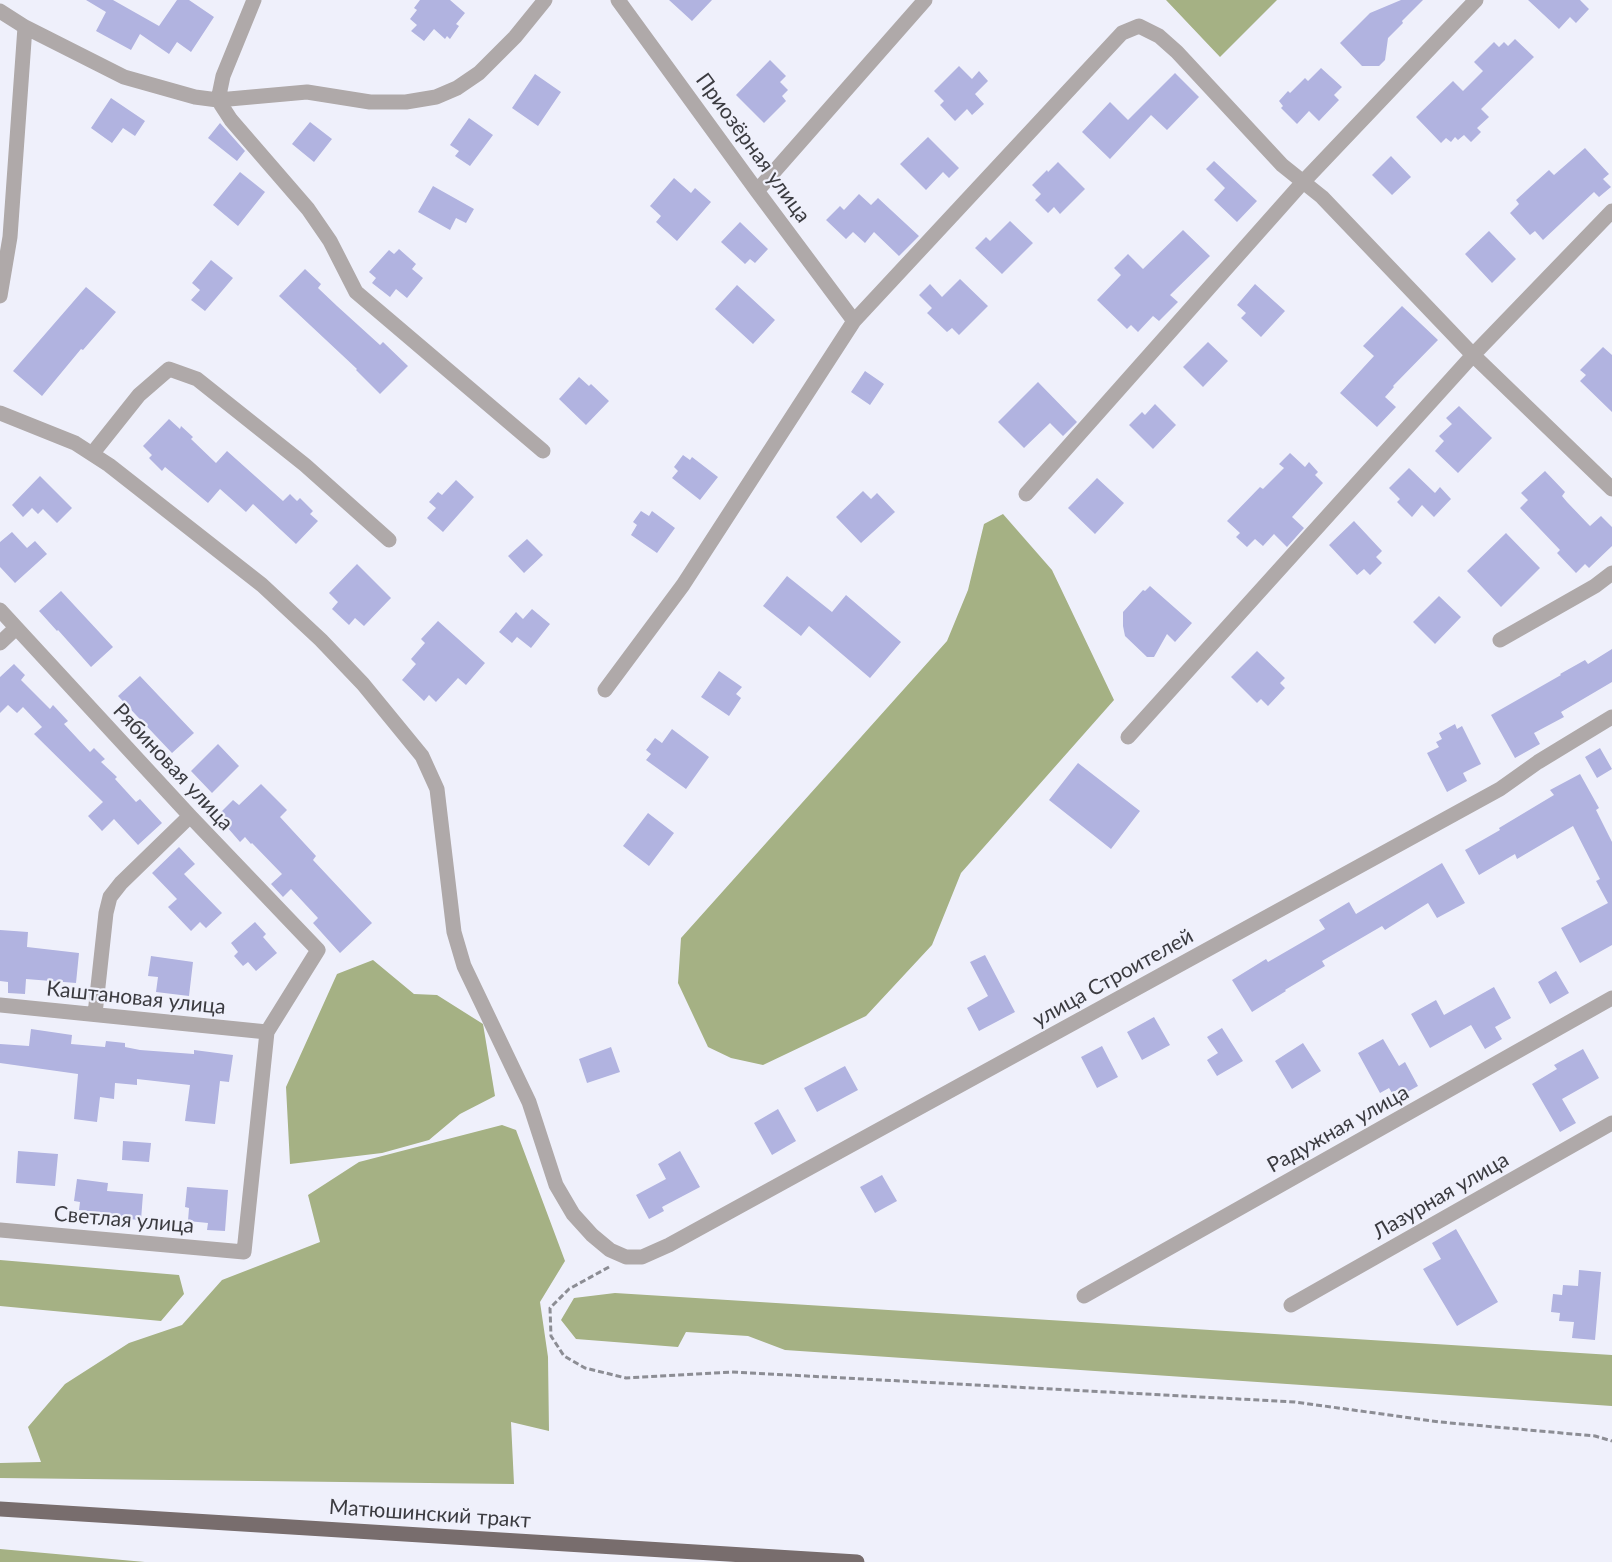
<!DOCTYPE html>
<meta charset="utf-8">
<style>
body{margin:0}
canvas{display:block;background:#eff0fb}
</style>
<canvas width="1612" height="1562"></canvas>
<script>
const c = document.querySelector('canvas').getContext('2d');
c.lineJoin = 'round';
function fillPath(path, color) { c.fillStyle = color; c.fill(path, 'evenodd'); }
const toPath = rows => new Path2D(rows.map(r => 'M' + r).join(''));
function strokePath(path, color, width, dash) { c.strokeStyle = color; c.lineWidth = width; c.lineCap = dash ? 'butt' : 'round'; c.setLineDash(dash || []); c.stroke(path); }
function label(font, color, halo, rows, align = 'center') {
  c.font = font + ' Lato,sans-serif'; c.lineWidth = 4.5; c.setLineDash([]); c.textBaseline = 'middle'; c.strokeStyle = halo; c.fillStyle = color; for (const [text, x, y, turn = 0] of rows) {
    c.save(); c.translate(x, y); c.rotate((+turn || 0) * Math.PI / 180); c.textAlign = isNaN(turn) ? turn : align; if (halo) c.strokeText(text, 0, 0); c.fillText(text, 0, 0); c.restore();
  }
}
fillPath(toPath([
 [1166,0,1277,0,1220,57],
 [1003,514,1052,570,1114,700,961,873,932,945,866,1016,763,1065,731,1058,708,1047,678,983,681,938,947,641,968,590,984,524],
 [373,960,414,994,437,995,483,1024,495,1096,460,1114,429,1140,382,1153,290,1164,286,1087,337,974],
 [502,1125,516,1130,565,1261,540,1302,548,1357,549,1431,511,1422,514,1484,0,1478,0,1463,41,1462,28,1427,65,1384,129,1343,182,1325,222,1280,320,1242,308,1195,359,1162],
 [0,1260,179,1275,184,1294,161,1321,0,1306],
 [615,1293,1612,1355,1612,1406,785,1350,748,1336,686,1332,678,1347,576,1339,561,1320,574,1298],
 [0,1549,145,1562,0,1562]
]), '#a5b184');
fillPath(toPath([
 [86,0,113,0,159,26,177,0,189,0,214,17,191,52,177,42,169,54,140,34,131,50,96,31,106,12],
 [420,0,450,0,465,13,456,24,459,26,450,39,447,36,445,39,434,29,424,41,411,31,417,25,410,19,417,10,414,8],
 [669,0,712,0,692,21],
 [1401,0,1423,0,1402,21,1403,23,1388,38,1385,60,1379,66,1362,66,1340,43,1370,13],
 [1528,0,1580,0,1589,9,1576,23,1570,17,1559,29],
 [1515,39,1534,57,1481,109,1489,117,1477,128,1481,132,1471,142,1464,135,1458,140,1455,137,1451,142,1446,138,1441,143,1416,117,1453,81,1463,91,1483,71,1474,62,1494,42,1499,47,1504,42,1508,46],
 [770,60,786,76,780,82,788,90,782,96,786,101,764,123,736,95],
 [959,66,972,79,979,71,988,81,975,94,984,104,972,115,967,109,955,121,940,105,944,101,934,91],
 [1321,68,1342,87,1334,95,1339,100,1319,121,1309,111,1297,124,1281,108,1283,106,1279,101,1288,91,1290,93,1305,78,1308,81],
 [1175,73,1199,97,1167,130,1151,115,1110,159,1082,132,1110,102,1128,120],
 [535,74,561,92,538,126,512,108],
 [111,98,145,121,135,136,123,128,112,143,91,128],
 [469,118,493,135,470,166,455,156,459,151,450,145],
 [310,122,332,139,314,162,292,144],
 [220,123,245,151,237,161,208,138],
 [928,137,959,168,949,178,943,172,926,190,900,164],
 [1585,148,1609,174,1603,179,1611,187,1599,197,1594,192,1543,240,1535,231,1530,235,1510,213,1519,204,1516,200,1549,170,1554,175],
 [1391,156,1411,177,1392,195,1372,175],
 [1214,161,1257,201,1237,222,1214,200,1225,188,1206,169],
 [1058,162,1085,189,1060,214,1054,207,1048,213,1035,200,1041,194,1032,185,1047,170,1048,172],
 [240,172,265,192,238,226,213,205],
 [674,178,691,193,695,188,711,202,677,241,656,222,661,216,650,206],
 [433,186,474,209,466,223,456,218,450,230,418,212],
 [859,194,871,205,878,198,919,236,899,256,874,232,865,243,853,232,846,239,826,220,840,206,844,210],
 [1010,221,1033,243,1002,274,975,248,986,237,990,241],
 [740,222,768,249,755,263,750,259,745,264,721,242],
 [1183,230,1210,256,1170,295,1178,302,1159,321,1153,316,1138,332,1131,325,1127,329,1097,300,1121,275,1114,268,1128,254,1143,269],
 [1489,231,1516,259,1492,283,1465,254],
 [399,249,416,264,412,269,423,278,407,298,396,289,390,297,372,283,376,278,369,272,389,250,394,254],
 [211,260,233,278,205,311,191,300,200,290,192,283],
 [305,269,321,284,318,288,337,306,380,345,383,342,408,366,380,394,356,370,357,369,279,296],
 [960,279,988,306,959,335,952,328,947,332,927,313,932,308,919,295,930,284,942,297],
 [1255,284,1285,311,1261,337,1241,318,1246,313,1237,305],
 [737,285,775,320,753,344,715,309],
 [86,287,116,312,83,350,81,349,42,396,13,371],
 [1402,306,1438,340,1393,386,1394,387,1385,397,1396,407,1377,427,1340,393,1374,356,1363,346],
 [1208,342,1228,361,1203,387,1183,367],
 [1603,347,1612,355,1612,412,1580,381,1586,375,1580,370],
 [865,371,884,384,870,405,851,392],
 [579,377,589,386,591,384,609,401,586,425,559,399],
 [1038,382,1077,422,1063,436,1050,423,1024,448,998,422],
 [1155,404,1176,425,1153,449,1129,425,1142,412,1145,415],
 [1459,406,1492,438,1458,473,1435,451,1444,441,1439,436,1452,424,1446,418],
 [169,419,180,429,181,426,193,437,191,439,216,463,227,451,283,501,290,494,297,501,300,498,313,511,310,514,318,521,296,544,253,504,246,512,220,489,208,503,165,467,162,471,149,458,152,455,143,446],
 [1290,453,1305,467,1309,462,1318,472,1315,475,1323,483,1292,517,1304,528,1287,547,1274,534,1263,546,1255,539,1247,547,1236,537,1240,533,1227,521,1260,487,1263,489,1284,468,1279,464],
 [683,455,690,460,692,457,718,477,700,500,672,478,678,471,674,467],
 [1409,468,1435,493,1440,487,1451,499,1434,517,1422,505,1412,517,1397,502,1400,499,1389,488],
 [1545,471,1565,492,1562,496,1567,502,1590,526,1601,516,1612,527,1612,546,1589,568,1585,564,1576,573,1557,553,1560,550,1520,508,1528,500,1521,493],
 [40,476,72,508,57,523,43,509,38,514,32,508,23,517,12,505],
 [1097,478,1124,503,1095,534,1068,508],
 [456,480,474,497,443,532,427,518,436,508,429,502,438,492,442,495],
 [863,491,871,499,877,493,895,512,861,543,836,517],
 [641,511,649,516,652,511,675,528,657,553,631,535,637,525,633,522],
 [1354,521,1382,551,1376,557,1382,563,1370,575,1364,569,1357,575,1329,545],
 [12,532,27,548,35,541,47,554,15,583,0,567,0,542],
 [1506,533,1540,568,1501,607,1467,571],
 [527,539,543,555,524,573,508,556],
 [357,564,391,598,364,626,355,618,349,625,332,609,338,602,329,593],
 [787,576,832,612,846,595,901,642,870,678,809,626,801,636,763,606],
 [1150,586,1192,623,1175,642,1167,634,1154,657,1147,657,1125,636,1123,626,1123,612,1143,590,1145,591],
 [61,591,113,647,91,667,58,630,57,631,39,611],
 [1439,596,1461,617,1435,644,1413,622],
 [532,609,550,624,531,648,517,637,512,643,499,632,516,612,523,619],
 [438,621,485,663,466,685,458,678,436,702,429,695,424,701,402,680,416,664,411,659,425,643,421,639],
 [1612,649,1612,682,1561,712,1564,717,1534,733,1540,744,1515,758,1491,715,1561,675,1560,674,1585,660,1588,664],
 [1257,651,1285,678,1280,683,1285,688,1268,706,1261,699,1257,703,1231,677],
 [14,664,25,675,21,680,50,709,53,705,68,721,64,724,90,752,94,748,105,759,101,762,117,777,115,779,136,802,140,799,162,823,138,845,114,819,102,831,88,816,103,802,34,734,42,727,23,707,17,713,8,705,0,713,0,677],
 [719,671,742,687,736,694,741,698,729,716,701,697],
 [140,676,194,733,172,753,118,696],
 [1455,724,1457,729,1462,726,1481,764,1463,773,1467,781,1447,792,1427,753,1439,747,1436,742,1442,739,1439,733],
 [672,729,709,757,686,789,646,760,651,754,646,750,655,738,662,743],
 [218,744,239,766,212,793,191,771],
 [1600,748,1612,769,1597,778,1585,757],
 [1078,763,1140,811,1111,849,1049,800],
 [1580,774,1599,808,1596,810,1612,842,1612,945,1580,963,1561,928,1608,903,1596,881,1600,879,1573,826,1517,859,1515,854,1479,875,1465,850,1500,830,1499,828,1554,795,1550,790],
 [261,784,287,810,280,817,316,856,313,860,372,923,340,953,313,923,318,918,291,889,283,897,271,884,282,874,252,843,251,844,245,837,240,842,227,827,223,832,212,821,233,800,239,805],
 [648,813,674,833,649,866,623,846],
 [179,847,195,864,184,874,222,913,206,928,200,922,191,931,168,907,177,899,152,873],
 [1442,863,1465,903,1437,918,1428,903,1385,930,1382,926,1322,961,1325,966,1285,990,1286,991,1252,1012,1232,980,1266,959,1268,962,1325,929,1319,920,1349,902,1356,914],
 [255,922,266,934,263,937,277,953,256,971,248,962,243,966,234,956,238,952,231,943],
 [0,930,28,932,27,947,79,953,76,983,26,979,25,994,8,993,8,982,0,981],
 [985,955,1015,1012,979,1031,967,1008,988,996,970,962],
 [151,956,193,962,189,996,156,992,158,977,148,976],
 [1556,971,1569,993,1550,1004,1538,982],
 [1494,987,1511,1018,1495,1027,1502,1039,1485,1049,1471,1025,1430,1048,1411,1014,1436,1000,1444,1015],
 [1154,1017,1170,1045,1142,1060,1127,1032],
 [1222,1028,1243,1061,1217,1076,1207,1060,1218,1053,1207,1037],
 [31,1029,72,1035,71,1044,105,1047,106,1041,125,1043,125,1047,140,1050,194,1054,194,1050,233,1055,229,1082,220,1081,215,1124,185,1121,190,1085,137,1079,137,1085,115,1083,114,1099,100,1097,97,1122,74,1119,78,1074,0,1063,0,1044,29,1046],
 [1383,1039,1399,1066,1405,1062,1418,1086,1400,1096,1397,1090,1392,1093,1389,1088,1380,1093,1358,1053],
 [1303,1043,1321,1071,1292,1089,1275,1061],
 [1102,1046,1118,1077,1097,1088,1081,1057],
 [611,1047,620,1072,587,1083,579,1059],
 [1583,1049,1599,1078,1562,1099,1576,1123,1560,1132,1532,1084,1557,1069,1554,1065],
 [845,1066,858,1090,817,1112,804,1088],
 [778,1109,796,1141,772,1155,754,1123],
 [123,1141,151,1143,149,1162,122,1160],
 [18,1151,58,1154,55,1186,16,1183],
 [680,1151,700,1187,662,1207,664,1211,649,1219,636,1195,666,1179,658,1164],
 [882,1175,897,1201,875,1213,860,1187],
 [77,1179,108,1183,107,1191,143,1194,141,1220,113,1218,114,1214,79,1210,80,1202,74,1201],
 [187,1187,228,1190,225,1231,207,1230,208,1223,188,1221,189,1208,185,1207],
 [1456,1229,1498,1302,1457,1326,1423,1269,1441,1259,1432,1243],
 [1579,1270,1601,1272,1595,1340,1572,1338,1574,1322,1559,1321,1560,1313,1551,1312,1553,1294,1562,1295,1563,1285,1578,1286]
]), '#b1b3e0');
strokePath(toPath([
 [609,1267,569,1289,550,1308,551,1336,564,1356,585,1368,626,1378,732,1372,1295,1402,1440,1422,1595,1436,1612,1441]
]), '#8c8d94', 3, [6, 3]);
strokePath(toPath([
 [254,0,223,76,218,100,231,120,308,209,330,241,356,292,543,451],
 [618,0,757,191,854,321],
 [0,11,25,27,10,237,0,296],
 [25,27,124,77,195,97,218,100,307,92,370,102,406,102,436,97,457,88,479,73,515,37,545,0],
 [757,191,925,0],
 [0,413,75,443,109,465,262,585,321,640,363,684,422,756,437,789,454,932,464,966,529,1102,556,1185,573,1214,592,1235,610,1250,626,1257,642,1257,669,1245,1500,789,1538,762,1612,717],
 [92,454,139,395,169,369,197,379,305,465,389,540],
 [1026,494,1303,182,1476,0],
 [0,610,190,816,318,950,267,1032,244,1252,0,1230],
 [1500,640,1595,586,1612,573],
 [0,643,16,628],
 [605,690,683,585,854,321,1122,33,1139,26,1159,36,1177,52,1282,165,1322,197,1473,355,1612,489],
 [1128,737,1473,355,1612,211],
 [0,1005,267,1032],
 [95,1014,106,913,110,897,121,883,190,816],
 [1084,1296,1612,998],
 [1291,1305,1612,1123]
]), '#afa9a9', 15);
strokePath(toPath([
 [0,1509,857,1562]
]), '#786d6d', 15);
label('21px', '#3b3b40', '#eff0fb', [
 ["Приозёрная улица",753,148,54],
 ["Рябиновая улица",173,767,47],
 ["улица Строителей",1113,978,-29],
 ["Каштановая улица",136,998,6],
 ["Радужная улица",1338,1129,-29],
 ["Лазурная улица",1441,1196,-30],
 ["Светлая улица",124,1220,5],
 ["Матюшинский тракт",430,1514,4]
]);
</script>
